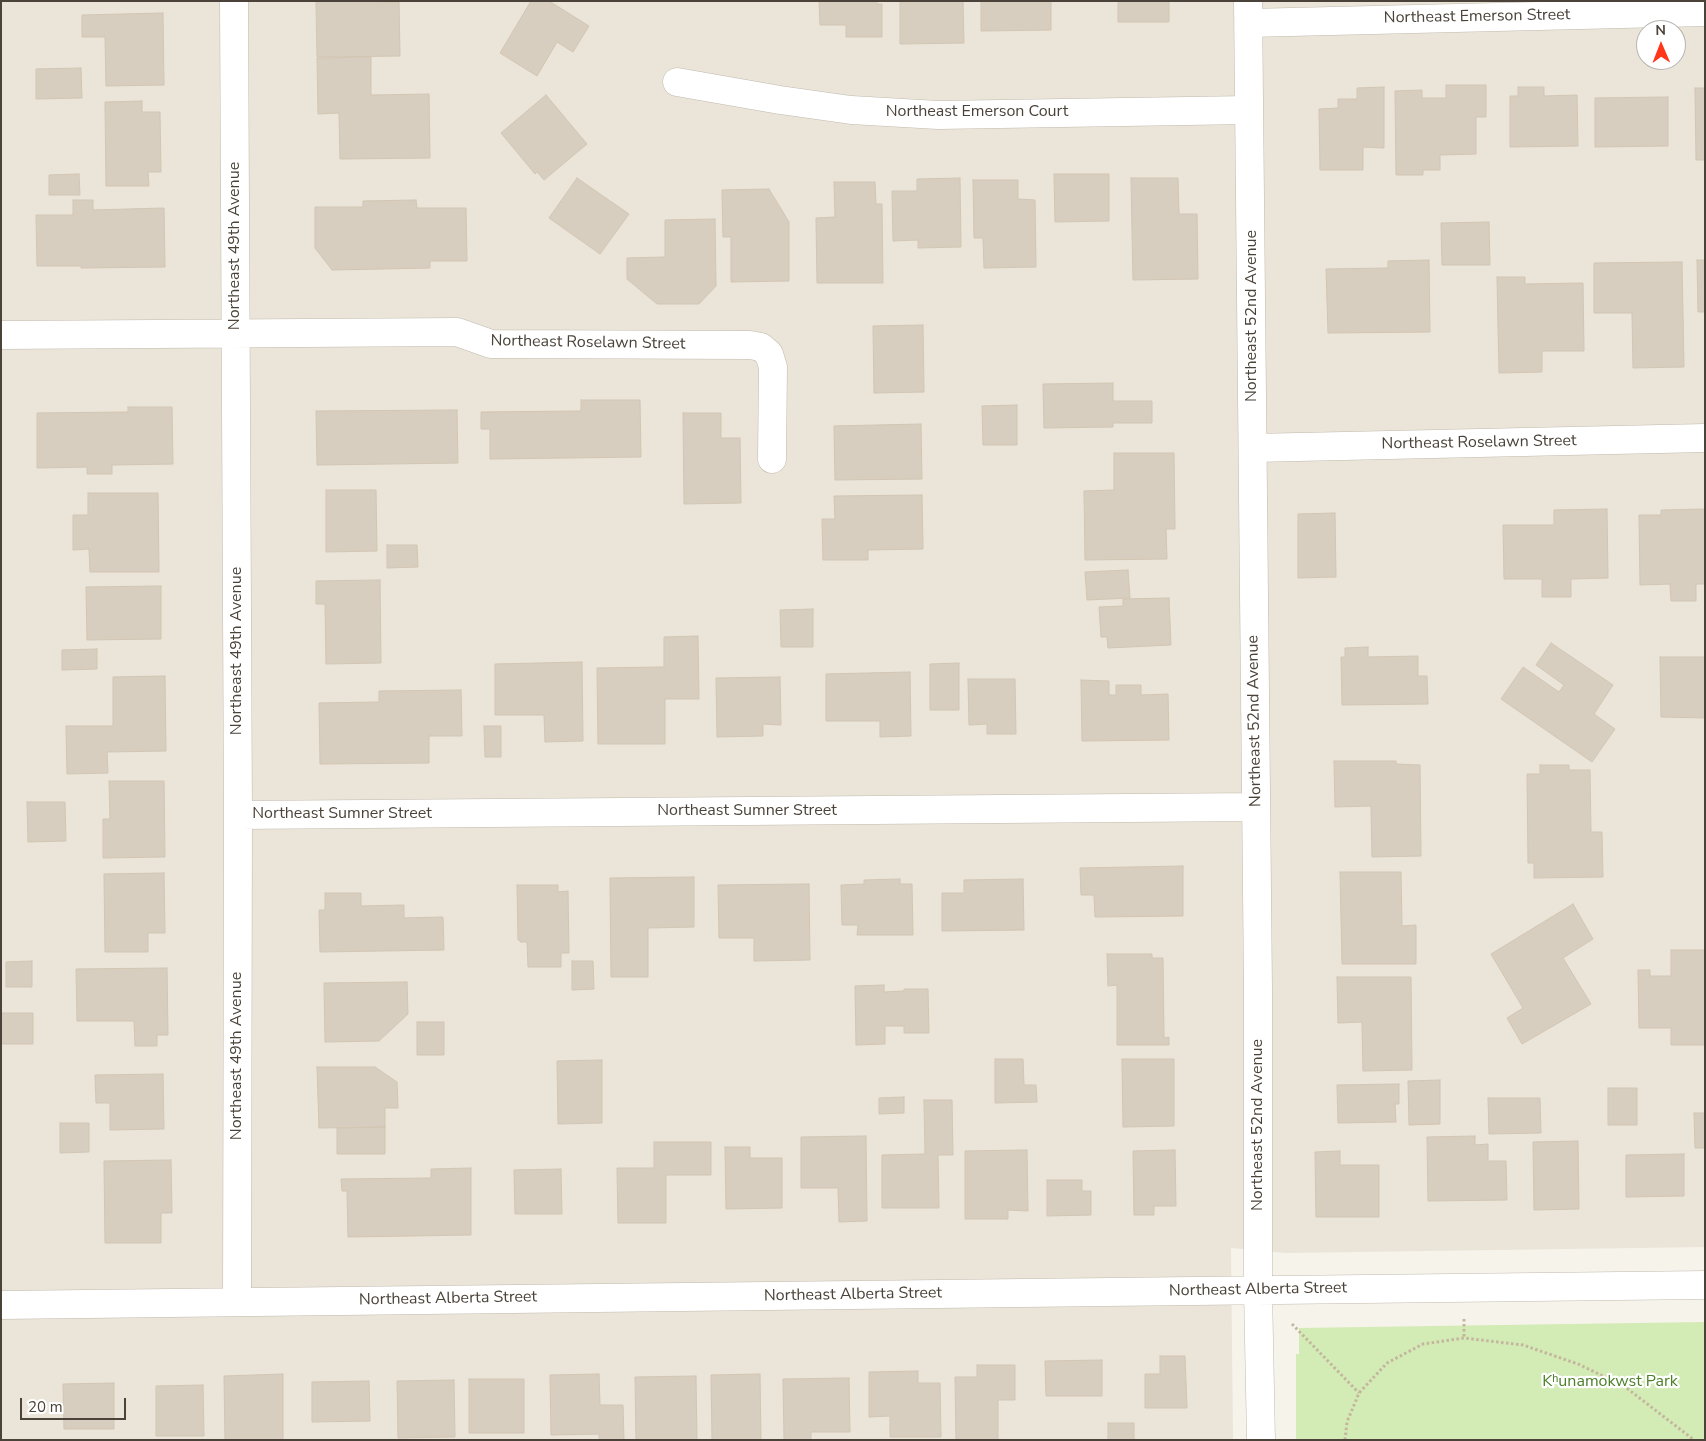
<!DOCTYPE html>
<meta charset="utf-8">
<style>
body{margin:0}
#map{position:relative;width:1706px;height:1441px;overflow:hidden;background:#f6f3eb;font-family:"Nunito Sans",sans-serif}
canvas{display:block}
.frame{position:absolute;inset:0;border:2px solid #4b4339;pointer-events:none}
.north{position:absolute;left:1636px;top:20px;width:50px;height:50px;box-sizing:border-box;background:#fff;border:1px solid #b7b4b0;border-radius:50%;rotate:359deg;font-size:14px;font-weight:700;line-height:20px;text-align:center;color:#4b4339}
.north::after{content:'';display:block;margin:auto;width:18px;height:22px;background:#ff3619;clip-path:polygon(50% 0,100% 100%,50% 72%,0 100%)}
.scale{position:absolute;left:20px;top:1398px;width:106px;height:22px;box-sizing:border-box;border:2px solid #4b4339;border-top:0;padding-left:6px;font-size:15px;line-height:18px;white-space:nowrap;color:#4b4339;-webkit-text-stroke:4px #fff;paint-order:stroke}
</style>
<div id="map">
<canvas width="1706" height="1441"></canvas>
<div class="frame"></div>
<div class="north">N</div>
<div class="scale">20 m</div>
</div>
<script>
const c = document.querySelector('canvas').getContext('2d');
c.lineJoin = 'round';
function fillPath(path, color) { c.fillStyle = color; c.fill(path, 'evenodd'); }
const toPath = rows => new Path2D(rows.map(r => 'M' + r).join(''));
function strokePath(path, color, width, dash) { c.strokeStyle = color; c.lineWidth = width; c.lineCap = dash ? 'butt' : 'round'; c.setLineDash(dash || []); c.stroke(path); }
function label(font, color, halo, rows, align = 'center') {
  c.font = font + ' "Nunito Sans",sans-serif'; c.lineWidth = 4.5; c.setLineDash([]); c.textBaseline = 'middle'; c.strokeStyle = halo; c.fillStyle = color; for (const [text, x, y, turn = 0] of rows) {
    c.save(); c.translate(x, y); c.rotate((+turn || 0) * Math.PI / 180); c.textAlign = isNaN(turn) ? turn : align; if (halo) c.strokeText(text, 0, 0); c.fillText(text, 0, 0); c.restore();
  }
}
fillPath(toPath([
 [1,1,1705,1,1705,1247,1285,1253,1231,1248,1233,1440,1,1440],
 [1646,30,1676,30,1676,60,1646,60]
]), '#eae4d9');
fillPath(toPath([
 [1705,1322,1705,1440,1296,1440,1296,1354,1299,1354,1299,1328]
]), '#d3ebb4');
const building = toPath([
 [316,1,399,2,400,56,317,57,316,1],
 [531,1,549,1,589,26,573,52,557,42,537,76,500,53,531,1],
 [819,1,877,1,877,4,882,4,882,37,846,37,846,25,820,25,819,1],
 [900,1,963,1,964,43,900,44,900,1],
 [981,1,1051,1,1051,30,981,31,981,1],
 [1118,1,1169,1,1169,22,1118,22,1118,1],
 [163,13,164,85,106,86,105,37,82,37,82,15,163,13],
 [371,57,371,95,429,94,430,158,340,159,339,113,318,114,317,58,371,57],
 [81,68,82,98,36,99,36,69,81,68],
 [1446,85,1486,85,1486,117,1476,117,1476,154,1440,155,1440,170,1423,170,1423,175,1396,175,1395,91,1422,90,1422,98,1446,98,1446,85],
 [1384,87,1384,148,1363,147,1363,170,1320,170,1319,109,1338,108,1338,99,1357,99,1357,88,1384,87],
 [1518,87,1544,87,1544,96,1577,95,1578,146,1510,147,1510,96,1518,96,1518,87],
 [1695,88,1705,88,1705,160,1696,160,1695,88],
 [546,95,587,144,544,180,537,172,535,174,501,133,546,95],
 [1668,97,1668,146,1595,147,1595,98,1668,97],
 [142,101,142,112,160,112,161,172,148,172,149,186,106,186,105,102,142,101],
 [79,174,80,195,49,195,49,175,79,174],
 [1054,174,1109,174,1109,221,1055,222,1054,174],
 [577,178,629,214,600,254,549,218,577,178],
 [960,178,961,247,918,248,918,240,893,241,892,191,917,191,917,179,960,178],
 [1131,178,1178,178,1179,214,1197,214,1198,279,1133,280,1131,178],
 [973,180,1018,180,1018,199,1035,200,1036,267,984,268,983,238,974,238,973,180],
 [834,182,875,182,876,204,882,204,883,283,817,283,816,218,835,217,834,182],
 [769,189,789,222,789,281,731,282,731,237,723,237,722,190,769,189],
 [73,200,93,200,93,210,164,208,165,267,81,268,81,266,37,266,36,215,73,215,73,200],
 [416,200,417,208,466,208,467,261,430,261,430,268,332,270,315,248,315,207,363,207,363,201,416,200],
 [715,219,716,286,699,304,657,304,627,279,627,258,665,257,665,220,715,219],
 [1489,222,1490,265,1442,265,1441,223,1489,222],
 [1429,260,1430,332,1328,333,1326,269,1388,268,1388,261,1429,260],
 [1697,260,1705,260,1705,312,1698,312,1697,260],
 [1682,262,1684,367,1633,368,1632,313,1594,313,1594,263,1682,262],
 [1497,277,1525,277,1525,284,1583,283,1584,351,1542,351,1542,372,1499,373,1497,277],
 [923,325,924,392,874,393,873,326,923,325],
 [1113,383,1113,401,1152,401,1152,423,1113,423,1113,427,1044,428,1043,384,1113,383],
 [581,400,640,400,641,457,490,459,490,429,481,429,481,412,581,411,581,400],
 [1017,405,1017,445,983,445,982,406,1017,405],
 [128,407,172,407,173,464,112,465,112,474,87,474,87,467,37,468,37,413,128,412,128,407],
 [457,410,458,463,317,465,316,411,457,410],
 [683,413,721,413,721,438,740,438,741,503,684,504,683,413],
 [921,424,922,479,835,480,834,426,921,424],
 [1114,453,1174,453,1175,529,1166,529,1167,559,1085,560,1084,491,1114,490,1114,453],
 [326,490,376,490,377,551,326,552,326,490],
 [88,493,158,493,159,572,90,572,89,549,73,550,73,515,88,515,88,493],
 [922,495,923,549,868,550,868,560,823,560,822,519,835,519,834,496,922,495],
 [1607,509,1608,578,1571,579,1571,597,1542,597,1542,579,1504,579,1503,525,1554,525,1554,510,1607,509],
 [1705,509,1705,584,1696,584,1696,601,1671,601,1670,584,1640,585,1639,515,1661,515,1661,510,1705,509],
 [1335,513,1336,577,1298,578,1298,514,1335,513],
 [387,545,417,545,418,567,387,568,387,545],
 [1128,570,1130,598,1087,600,1085,572,1128,570],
 [380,580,381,663,326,664,325,604,316,604,316,581,380,580],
 [161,586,161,639,87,640,86,587,161,586],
 [1169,598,1171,645,1108,648,1107,637,1101,637,1099,607,1123,606,1123,599,1169,598],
 [813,609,813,647,781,647,780,610,813,609],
 [698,636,699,699,665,699,665,744,598,744,597,668,664,667,664,637,698,636],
 [1551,643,1613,685,1594,714,1615,729,1592,762,1501,699,1523,667,1559,692,1564,685,1536,665,1551,643],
 [1368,647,1368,657,1418,656,1418,676,1427,676,1428,704,1342,705,1341,657,1345,657,1345,648,1368,647],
 [97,649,97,669,62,670,62,650,97,649],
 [1660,657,1705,657,1705,718,1661,717,1660,657],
 [582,662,583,741,545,742,544,715,495,715,495,664,582,662],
 [959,663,959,710,930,710,930,664,959,663],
 [910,672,911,736,880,737,880,721,826,721,826,674,910,672],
 [165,676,166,751,107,752,108,773,67,774,66,726,113,726,113,677,165,676],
 [780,677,781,725,763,724,763,736,717,737,716,678,780,677],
 [968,679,1015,679,1016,734,987,734,987,724,969,725,968,679],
 [1081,680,1109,681,1109,695,1116,695,1116,685,1141,685,1141,695,1168,694,1169,740,1082,741,1081,680],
 [461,690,462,736,429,736,429,763,320,764,319,703,379,702,379,691,461,690],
 [484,726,501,726,501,757,485,757,484,726],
 [1334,761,1396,761,1396,764,1420,765,1421,856,1372,857,1371,806,1335,807,1334,761],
 [1540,765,1569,765,1569,770,1590,770,1591,832,1602,832,1603,877,1534,878,1534,863,1528,863,1527,774,1540,774,1540,765],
 [109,781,164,781,165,857,103,858,103,819,110,819,109,781],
 [27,802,65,802,66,841,28,842,27,802],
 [1183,866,1183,916,1095,917,1094,895,1081,895,1080,868,1183,866],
 [1340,872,1401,872,1402,926,1416,925,1416,964,1342,964,1340,872],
 [164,873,165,933,148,933,148,952,105,952,104,874,164,873],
 [694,877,694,927,648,928,648,977,611,977,610,878,694,877],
 [900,879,900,884,912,884,913,935,857,935,858,925,842,925,841,885,864,884,864,880,900,879],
 [1023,879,1024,930,942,931,942,893,964,893,964,880,1023,879],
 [809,884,810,960,754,961,754,938,719,938,718,885,809,884],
 [517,885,558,885,558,892,568,891,569,953,561,953,561,967,528,967,527,942,520,942,520,940,518,940,517,885],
 [325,893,361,893,361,906,404,905,404,918,443,917,444,950,320,952,319,910,325,910,325,893],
 [1573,904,1593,939,1563,958,1591,1004,1522,1044,1507,1018,1523,1008,1491,954,1573,904],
 [1671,950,1705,950,1705,1045,1671,1045,1671,1028,1639,1028,1638,970,1650,970,1650,976,1671,976,1671,950],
 [1107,954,1152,954,1152,958,1163,958,1164,1038,1169,1037,1169,1045,1117,1045,1117,985,1108,986,1107,954],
 [32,961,32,987,6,987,6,962,32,961],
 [572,961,593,961,594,989,572,990,572,961],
 [167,968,168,1035,157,1035,157,1046,135,1046,134,1021,77,1021,76,969,167,968],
 [1337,977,1411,977,1412,1070,1363,1071,1362,1022,1338,1023,1337,977],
 [407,982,408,1014,379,1041,325,1042,324,983,407,982],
 [884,985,884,992,904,991,904,989,928,989,929,1033,904,1033,904,1026,885,1026,885,1044,856,1045,855,986,884,985],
 [1,1013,33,1013,33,1044,1,1044,1,1013],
 [417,1022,444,1022,444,1055,417,1055,417,1022],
 [995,1059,1023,1059,1024,1085,1036,1085,1037,1102,995,1103,995,1059],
 [1122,1059,1174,1059,1174,1126,1123,1127,1122,1059],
 [602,1060,602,1123,558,1124,557,1061,602,1060],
 [317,1067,375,1067,397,1082,398,1108,385,1108,385,1127,319,1128,317,1067],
 [163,1074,164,1129,110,1130,110,1103,96,1103,95,1075,163,1074],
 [1440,1080,1440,1124,1409,1125,1408,1081,1440,1080],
 [1399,1084,1399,1104,1395,1104,1396,1122,1338,1123,1337,1085,1399,1084],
 [1608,1088,1637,1088,1637,1125,1608,1125,1608,1088],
 [904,1097,904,1113,879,1114,879,1098,904,1097],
 [1488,1098,1540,1098,1541,1133,1489,1134,1488,1098],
 [924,1100,952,1100,953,1155,938,1155,939,1208,882,1208,882,1155,925,1154,924,1100],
 [1694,1113,1705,1113,1705,1148,1695,1148,1694,1113],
 [60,1123,89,1123,89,1152,60,1153,60,1123],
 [385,1127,385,1154,337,1154,337,1128,385,1127],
 [866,1136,867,1221,839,1222,838,1188,801,1188,801,1137,866,1136],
 [1475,1136,1475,1145,1488,1144,1488,1161,1506,1161,1507,1200,1428,1201,1427,1137,1475,1136],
 [1578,1141,1579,1209,1534,1210,1533,1142,1578,1141],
 [654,1142,711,1142,711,1175,666,1175,666,1223,618,1223,617,1168,654,1168,654,1142],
 [725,1147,750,1147,750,1158,782,1158,782,1208,726,1209,725,1147],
 [1027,1150,1028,1211,1008,1210,1008,1219,965,1219,965,1151,1027,1150],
 [1175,1150,1176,1206,1154,1206,1154,1215,1134,1215,1133,1151,1175,1150],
 [1340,1151,1340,1165,1379,1165,1379,1217,1316,1217,1315,1152,1340,1151],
 [1684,1154,1684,1196,1626,1197,1626,1155,1684,1154],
 [171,1160,172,1213,161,1213,161,1243,105,1243,104,1161,171,1160],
 [471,1168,471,1235,348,1237,347,1191,342,1191,341,1179,431,1178,431,1169,471,1168],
 [561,1169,562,1214,515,1214,514,1170,561,1169],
 [1047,1180,1082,1180,1082,1191,1091,1191,1091,1215,1047,1216,1047,1180],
 [1160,1356,1185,1356,1187,1408,1145,1408,1145,1374,1160,1374,1160,1356],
 [1102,1360,1102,1396,1046,1396,1045,1361,1102,1360],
 [977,1365,1015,1365,1015,1400,998,1400,998,1440,956,1440,955,1377,977,1377,977,1365],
 [918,1371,918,1383,940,1383,941,1437,890,1437,890,1416,869,1417,869,1372,918,1371],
 [283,1374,283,1440,225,1440,224,1376,283,1374],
 [599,1374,600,1405,623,1405,624,1440,599,1440,599,1434,551,1435,550,1375,599,1374],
 [760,1374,761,1440,712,1440,711,1375,760,1374],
 [696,1376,697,1440,636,1440,635,1377,696,1376],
 [849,1378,850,1432,811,1432,811,1440,784,1440,783,1379,849,1378],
 [469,1379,524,1379,524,1433,469,1433,469,1379],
 [454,1380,455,1437,398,1438,397,1381,454,1380],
 [369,1381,370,1421,312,1422,312,1382,369,1381],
 [114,1383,114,1429,64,1429,63,1384,114,1383],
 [203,1385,204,1436,156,1436,156,1386,203,1385],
 [1108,1423,1134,1423,1134,1440,1108,1440,1108,1423]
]);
fillPath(building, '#d8cec0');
strokePath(building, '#d3c6b3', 1);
const street = toPath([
 [234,1,238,815,237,1302],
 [1248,1,1258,989,1258,1290,1261,1440],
 [1249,23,1705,12],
 [677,82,780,100,851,110,938,115,1249,110],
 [1,335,457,332,491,344,750,345,761,347,769,354,773,367,772,459],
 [1253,448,1705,438],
 [238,815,1256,807],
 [1,1305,1705,1285]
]);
strokePath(street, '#c2baad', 29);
strokePath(toPath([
 [1464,1319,1464,1338],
 [1292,1324,1359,1393],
 [1345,1440,1347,1422,1359,1393,1387,1363,1423,1344,1464,1338,1523,1345,1578,1364,1624,1386,1694,1440]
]), '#c4b69e', 3, [2.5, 2.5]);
strokePath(street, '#fff', 28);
label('16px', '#4b4339', '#fff', [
 ["Northeast Emerson Street",1477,17,-1],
 ["Northeast Emerson Court",977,112],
 ["Northeast 49th Avenue",235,246,-90],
 ["Northeast 52nd Avenue",1252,316,-90],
 ["Northeast Roselawn Street",588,343,1],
 ["Northeast Roselawn Street",1479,443,-1],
 ["Northeast 49th Avenue",237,651,-90],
 ["Northeast 52nd Avenue",1255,721,-91],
 ["Northeast Sumner Street",747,811],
 ["Northeast Sumner Street",342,814],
 ["Northeast 49th Avenue",237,1056,-90],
 ["Northeast 52nd Avenue",1258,1125,-90],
 ["Northeast Alberta Street",1258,1290,-1],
 ["Northeast Alberta Street",853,1295,-1],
 ["Northeast Alberta Street",448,1299,-1]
]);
label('16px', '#4c8029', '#fff', [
 ["Kʰunamokwst Park",1610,1382]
]);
</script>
